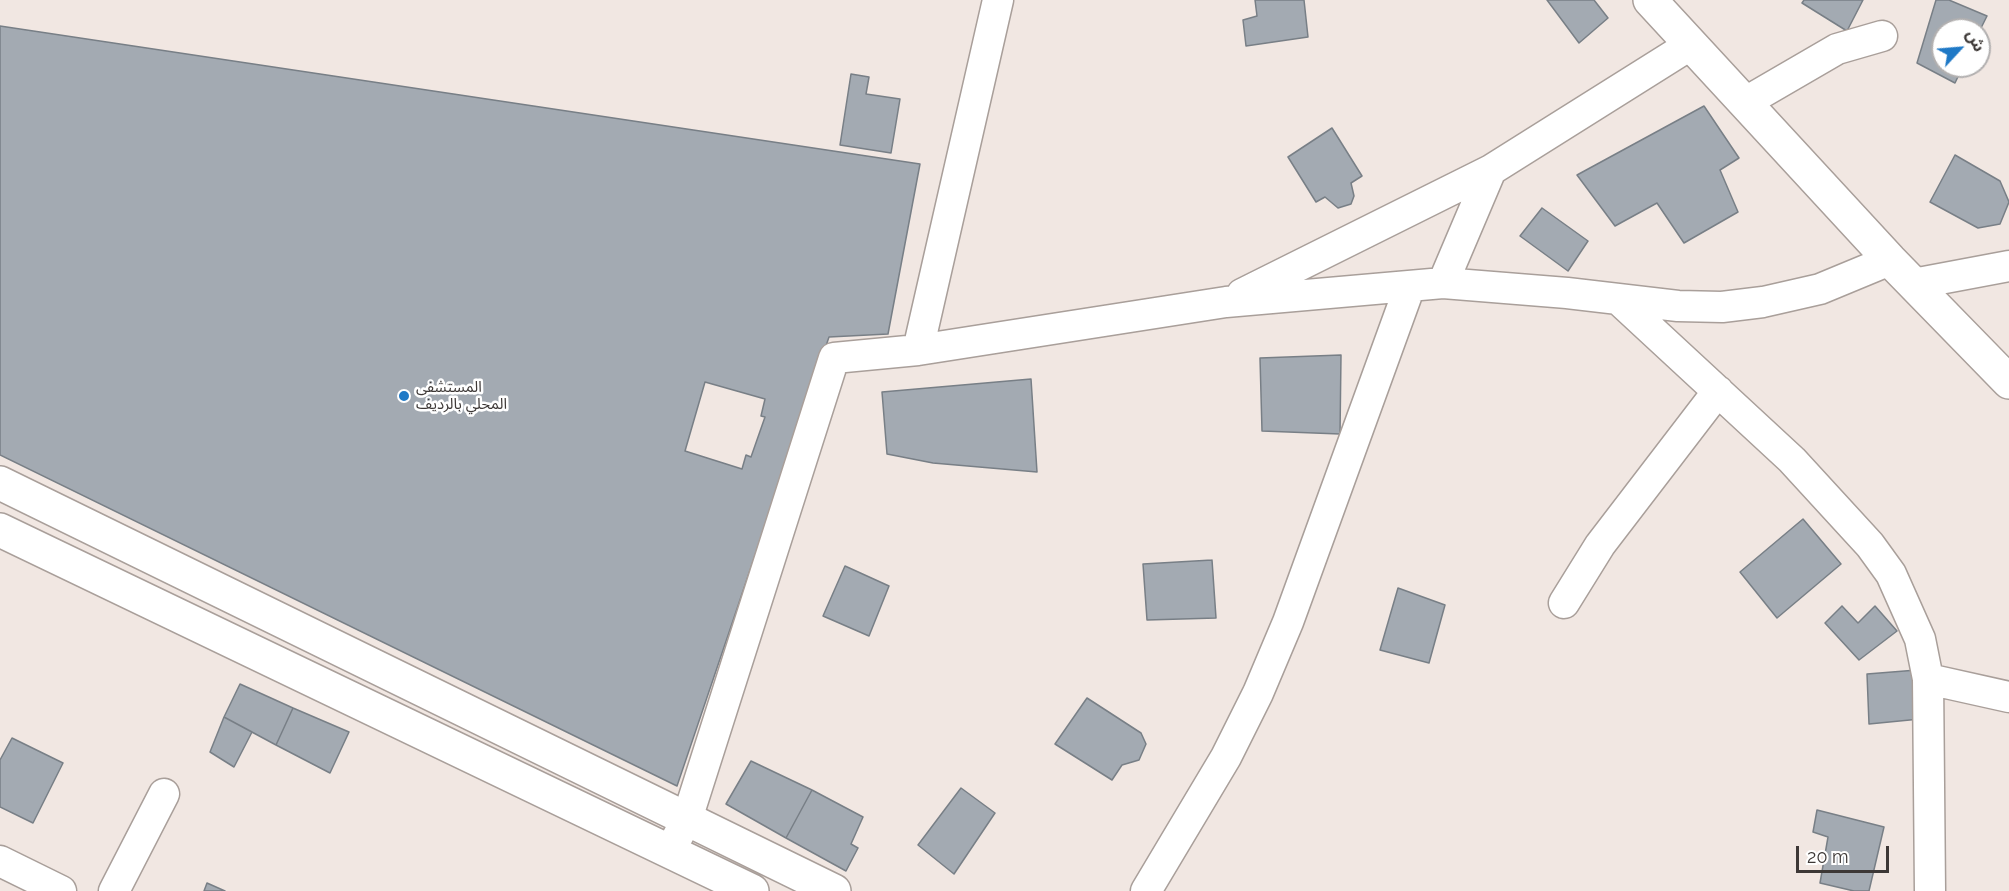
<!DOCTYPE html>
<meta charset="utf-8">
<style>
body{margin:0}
#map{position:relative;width:2009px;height:891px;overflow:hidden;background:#f1e7e2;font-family:Raleway,"Noto Sans Arabic",sans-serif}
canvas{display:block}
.north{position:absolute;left:1931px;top:18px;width:60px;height:60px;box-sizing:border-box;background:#fff;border:2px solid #b1afaf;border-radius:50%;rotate:64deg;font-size:16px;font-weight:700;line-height:24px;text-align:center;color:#3d3836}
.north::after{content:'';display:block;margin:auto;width:21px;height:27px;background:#1f79c6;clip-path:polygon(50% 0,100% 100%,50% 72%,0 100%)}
.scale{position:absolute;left:1796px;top:846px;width:93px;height:27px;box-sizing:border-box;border:3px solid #3d3836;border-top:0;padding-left:8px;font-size:18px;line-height:21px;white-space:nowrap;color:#3d3836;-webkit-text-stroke:4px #fff;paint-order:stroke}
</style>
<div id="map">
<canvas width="2009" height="891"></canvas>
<div class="north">ش</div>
<div class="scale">20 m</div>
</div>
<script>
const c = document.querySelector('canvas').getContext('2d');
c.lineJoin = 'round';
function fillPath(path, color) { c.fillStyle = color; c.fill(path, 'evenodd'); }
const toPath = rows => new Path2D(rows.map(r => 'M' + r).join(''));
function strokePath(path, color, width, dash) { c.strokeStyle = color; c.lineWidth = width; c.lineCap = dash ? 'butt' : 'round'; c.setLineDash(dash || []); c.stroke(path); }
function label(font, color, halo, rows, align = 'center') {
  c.font = font + ' Raleway,"Noto Sans Arabic",sans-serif'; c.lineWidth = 5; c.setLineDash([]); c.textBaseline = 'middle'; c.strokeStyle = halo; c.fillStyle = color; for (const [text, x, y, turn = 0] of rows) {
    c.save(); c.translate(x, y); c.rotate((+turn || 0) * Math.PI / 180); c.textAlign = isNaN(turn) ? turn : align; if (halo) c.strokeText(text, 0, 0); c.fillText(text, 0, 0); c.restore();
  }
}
const building = toPath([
 [1255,0,1304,0,1308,37,1246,46,1243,20,1257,16,1255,0],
 [1547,0,1594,0,1608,18,1579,43,1547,0],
 [1804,0,1863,0,1847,31,1802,3,1804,0],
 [1936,0,1949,0,1987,16,1979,32,1979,30,1943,30,1943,66,1963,66,1955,83,1917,63,1936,0],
 [0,26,920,164,888,334,829,337,677,786,0,455,0,26],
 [851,74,869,77,866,94,900,99,891,153,840,145,851,74],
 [1704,106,1739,158,1720,170,1738,212,1684,243,1657,203,1615,226,1577,175,1704,106],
 [1332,128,1362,176,1351,183,1354,196,1351,204,1338,208,1325,197,1316,202,1288,157,1332,128],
 [1955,155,2000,181,2009,202,2000,224,1978,228,1930,202,1955,155],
 [1542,208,1588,241,1568,271,1520,236,1542,208],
 [1341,355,1340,434,1262,431,1260,358,1341,355],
 [1031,379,1037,472,933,463,887,454,882,392,1031,379],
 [705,382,765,399,761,416,765,417,751,457,746,455,742,469,685,451,705,382],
 [1803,519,1841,564,1777,618,1740,572,1803,519],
 [1212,560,1216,618,1147,620,1143,564,1212,560],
 [845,566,889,586,869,636,823,616,845,566],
 [1398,588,1445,605,1429,663,1380,650,1398,588],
 [1842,606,1858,623,1875,606,1897,631,1859,660,1825,623,1842,606],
 [1917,670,1920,719,1869,724,1867,674,1917,670],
 [240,684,293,708,276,745,224,717,240,684],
 [1087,698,1141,733,1146,744,1139,760,1122,765,1112,780,1055,744,1087,698],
 [293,708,349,732,330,773,276,745,293,708],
 [224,717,252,732,234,767,210,752,224,717],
 [12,738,63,763,33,823,0,807,0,760,12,738],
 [751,761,812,790,786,838,726,804,751,761],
 [961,788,995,813,954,874,918,845,961,788],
 [812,790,863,817,851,844,858,848,846,871,786,838,812,790],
 [1817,810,1884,827,1869,891,1854,891,1820,883,1828,837,1813,832,1817,810],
 [207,883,225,891,204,891,207,883]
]);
fillPath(building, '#a3aab2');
strokePath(building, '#787f86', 1.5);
const street = toPath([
 [1744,103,1837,49,1882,36],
 [1443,283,1491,170],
 [1913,284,2009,266],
 [1242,294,1491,170,1690,45],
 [1618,299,1792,460,1870,545,1891,574,1920,639,1928,679,1930,891],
 [918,350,998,0],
 [1564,603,1600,545,1718,391],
 [1928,679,2009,697],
 [670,851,687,819,834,358,918,350,1226,302,1443,283,1567,293,1678,306,1722,307,1763,302,1820,289,1890,260],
 [0,861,61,891],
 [114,891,164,794],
 [1146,891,1226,757,1258,693,1288,622,1410,286]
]);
const secondary = toPath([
 [1650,0,1890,260,2009,382],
 [0,483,834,891],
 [0,530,752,891]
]);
strokePath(street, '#a99f9a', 33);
strokePath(secondary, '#a99f9a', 36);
strokePath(street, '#fff', 30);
strokePath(secondary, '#fff', 33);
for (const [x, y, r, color] of [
 [404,396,6,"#1f79c6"]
]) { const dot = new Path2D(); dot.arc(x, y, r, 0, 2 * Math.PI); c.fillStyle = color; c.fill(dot); strokePath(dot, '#fff', 2); }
label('15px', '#3d3836', '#fff', [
 ["المستشفى",416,387],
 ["المحلي بالرديف",416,404]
], 'left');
</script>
